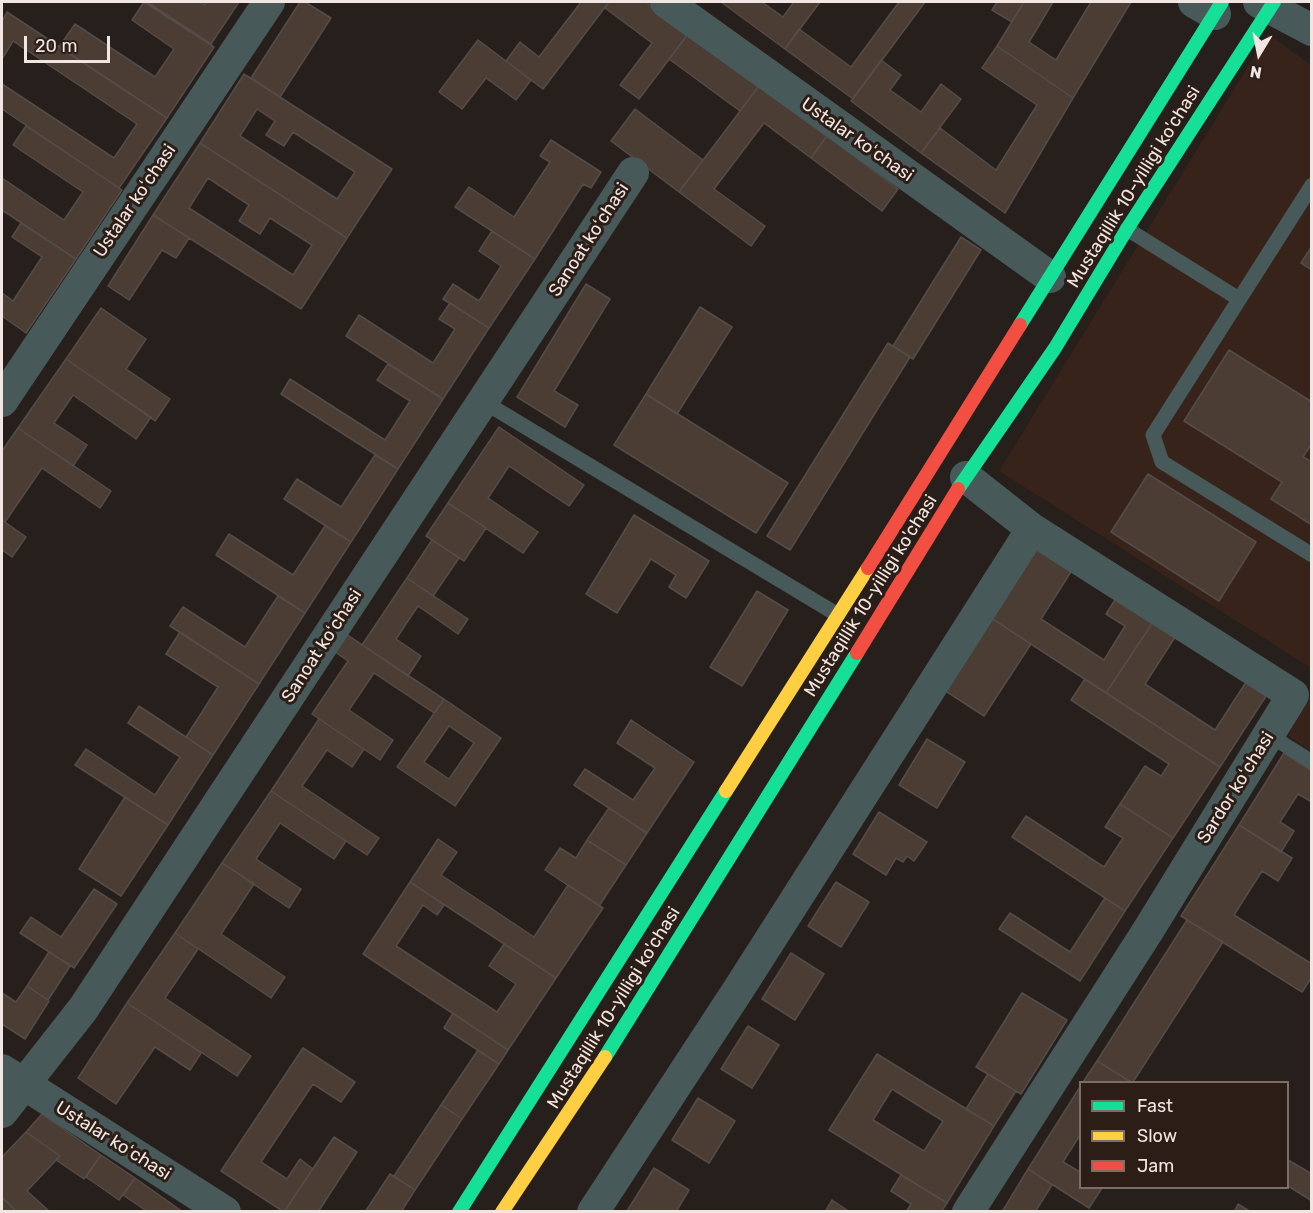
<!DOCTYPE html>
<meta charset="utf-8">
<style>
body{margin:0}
#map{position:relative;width:1313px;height:1213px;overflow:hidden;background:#271f1c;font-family:Rubik,sans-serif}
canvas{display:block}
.frame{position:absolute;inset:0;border:3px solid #f1e6e2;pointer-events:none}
.legend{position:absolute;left:1079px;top:1081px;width:210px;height:108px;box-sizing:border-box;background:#2c1e17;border:2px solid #7b6e68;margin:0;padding:8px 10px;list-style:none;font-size:18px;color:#f1e6e2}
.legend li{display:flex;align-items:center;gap:12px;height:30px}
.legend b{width:30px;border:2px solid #7b6e68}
.north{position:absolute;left:1229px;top:24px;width:60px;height:60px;-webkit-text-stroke:4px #2c1e17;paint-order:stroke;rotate:190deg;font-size:16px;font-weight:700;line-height:24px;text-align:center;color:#f1e6e2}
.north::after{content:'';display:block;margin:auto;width:21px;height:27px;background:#f1e6e2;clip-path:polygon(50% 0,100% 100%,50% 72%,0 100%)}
.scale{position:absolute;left:24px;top:36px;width:86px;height:27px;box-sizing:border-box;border:3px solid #f1e6e2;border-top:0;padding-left:8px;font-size:18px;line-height:21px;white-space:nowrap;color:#f1e6e2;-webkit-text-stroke:4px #2c1e17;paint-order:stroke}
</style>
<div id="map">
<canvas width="1313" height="1213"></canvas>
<div class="frame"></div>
<ul class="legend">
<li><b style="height:8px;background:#16e098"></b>Fast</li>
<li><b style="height:8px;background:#ffcf43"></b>Slow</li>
<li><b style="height:8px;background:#f24e42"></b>Jam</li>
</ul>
<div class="north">N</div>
<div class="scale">20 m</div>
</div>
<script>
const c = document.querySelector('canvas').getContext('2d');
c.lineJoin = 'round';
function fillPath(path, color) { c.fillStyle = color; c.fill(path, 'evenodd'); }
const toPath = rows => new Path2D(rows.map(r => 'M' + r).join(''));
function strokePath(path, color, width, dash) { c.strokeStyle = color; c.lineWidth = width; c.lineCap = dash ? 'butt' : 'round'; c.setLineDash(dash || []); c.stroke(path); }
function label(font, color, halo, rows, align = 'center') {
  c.font = font + ' Rubik,sans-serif'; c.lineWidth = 6; c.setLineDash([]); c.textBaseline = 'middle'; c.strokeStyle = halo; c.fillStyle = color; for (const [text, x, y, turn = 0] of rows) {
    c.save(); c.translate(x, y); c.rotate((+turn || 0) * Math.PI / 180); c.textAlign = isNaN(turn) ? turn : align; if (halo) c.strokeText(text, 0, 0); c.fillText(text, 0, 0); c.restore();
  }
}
fillPath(toPath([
 [1268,34,1311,65,1311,668,999,471],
 [1311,695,1311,751,1288,736]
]), '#37231a');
const building = toPath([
 [144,2,214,47,167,118,59,47,75,24,155,77,174,49,132,20,144,2],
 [147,2,200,2,204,5,206,2,239,2,211,44,147,2],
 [300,2,305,2,331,18,280,97,251,78,300,2],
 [581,2,609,2,543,89,506,61,520,42,539,57,581,2],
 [609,2,646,2,689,33,639,99,620,85,652,43,605,8,609,2],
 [721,2,762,2,783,17,794,2,820,2,785,49,721,2],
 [899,2,925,2,853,99,785,49,799,29,851,67,899,2],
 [997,2,1024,2,1012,22,992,10,997,2],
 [1024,2,1053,2,1029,42,1056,60,1091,2,1131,2,1073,98,997,46,1024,2],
 [7,12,167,118,119,188,2,109,2,84,114,158,137,124,13,41,2,59,2,21,7,12],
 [689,33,759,86,740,111,669,59,689,33],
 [478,40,531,80,516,100,486,78,462,109,439,92,478,40],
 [997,46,1073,98,1005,213,921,153,940,128,996,170,1037,105,982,68,997,46],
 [881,60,901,75,890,90,921,112,941,84,961,99,921,153,851,101,881,60],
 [244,74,392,169,347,238,200,143,244,74],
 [257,109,275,121,266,135,284,146,293,132,355,172,337,199,240,136,257,109],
 [759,86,827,136,811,158,764,123,714,189,765,226,751,246,679,192,759,86],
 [635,109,703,160,679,192,611,141,635,109],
 [26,126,122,190,76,259,2,210,2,178,64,220,83,192,13,145,26,126],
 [827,136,898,189,882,211,811,158,827,136],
 [551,140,601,172,591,188,583,184,535,259,455,207,469,187,514,217,550,162,540,156,551,140],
 [200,143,347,238,301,309,153,215,200,143],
 [208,178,249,205,239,221,260,234,270,218,312,245,293,275,189,208,208,178],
 [153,215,189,238,176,258,162,250,129,300,108,286,153,215],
 [21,223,76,259,26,333,2,316,2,293,13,301,42,257,12,237,21,223],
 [492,231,535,259,489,328,443,299,453,284,479,301,501,266,479,251,492,231],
 [961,237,981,250,913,359,893,346,961,237],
 [1312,246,1312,270,1301,263,1312,246],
 [586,284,610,299,554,391,578,405,565,427,517,397,586,284],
 [450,303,489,328,443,399,346,336,359,315,433,363,455,329,439,319,450,303],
 [700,307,732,327,677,414,646,394,700,307],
 [101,308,146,339,126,369,170,399,155,421,66,359,101,308],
 [888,343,910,357,790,550,767,536,888,343],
 [1229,350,1312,402,1312,443,1303,457,1312,462,1312,525,1271,499,1282,482,1184,421,1229,350],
 [66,359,151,417,136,439,73,395,54,423,87,445,73,466,18,428,66,359],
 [388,364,443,399,398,469,281,394,290,379,385,440,410,401,377,380,388,364],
 [646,394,788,483,756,533,614,445,646,394],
 [499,427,584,485,569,506,509,466,488,498,538,532,523,553,448,503,499,427],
 [18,428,111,491,100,508,42,468,5,522,2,520,2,451,18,428],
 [375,455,398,469,351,542,284,499,297,479,341,507,375,455],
 [1148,474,1256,542,1219,601,1111,532,1148,474],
 [448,503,486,528,464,561,426,536,448,503],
 [634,515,709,561,686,598,669,587,676,575,651,559,617,613,586,594,634,515],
 [2,520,26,537,12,557,2,550,2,520],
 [325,526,351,542,305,613,216,555,229,534,293,575,325,526],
 [1038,539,1076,564,1041,619,1104,660,1125,626,1106,614,1120,592,1157,616,1106,693,988,616,1038,539],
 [432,540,459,558,433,596,407,578,432,540],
 [407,578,468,619,458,634,418,606,396,639,421,656,408,676,362,645,407,578],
 [757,591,788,610,742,686,710,667,757,591],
 [278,596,305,613,259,684,170,626,183,607,245,647,278,596],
 [988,616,1031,644,984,716,941,688,988,616],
 [1157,616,1179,631,1145,684,1215,730,1250,676,1270,690,1220,767,1106,693,1157,616],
 [180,632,259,684,213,755,186,737,218,687,166,654,180,632],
 [343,632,444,699,434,713,374,673,349,710,393,740,380,760,312,714,348,661,331,649,343,632],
 [1085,679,1220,767,1173,838,1120,804,1145,766,1161,776,1169,764,1071,700,1085,679],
 [444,699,501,738,455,806,397,767,444,699],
 [449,726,474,743,449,779,424,762,449,726],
 [139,706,213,755,168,825,75,765,86,749,155,795,180,757,128,723,139,706],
 [319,719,364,749,352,767,327,750,302,786,379,838,367,855,271,791,319,719],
 [631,720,694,762,647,833,574,785,585,769,633,800,655,768,617,743,631,720],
 [927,739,965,762,937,808,899,785,927,739],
 [1284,753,1312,771,1312,802,1298,794,1280,822,1294,831,1281,852,1239,825,1284,753],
 [271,791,346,841,334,859,280,823,256,859,301,889,289,908,222,863,271,791],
 [125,797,168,825,121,896,79,869,125,797],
 [1120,804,1173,838,1125,911,1012,837,1026,816,1104,867,1123,838,1105,827,1120,804],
 [609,808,647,833,626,865,587,840,609,808],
 [879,812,927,842,914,861,907,856,903,862,896,858,886,875,853,854,879,812],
 [1239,825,1292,858,1278,881,1262,871,1234,915,1312,964,1312,977,1302,992,1181,916,1239,825],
 [438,839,457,852,441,875,534,937,568,885,603,908,556,978,410,882,438,839],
 [587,840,626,865,599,906,545,870,560,848,576,858,587,840],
 [222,863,254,884,221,934,285,977,271,998,175,933,222,863],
 [410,882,444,905,437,915,423,905,396,946,497,1012,516,984,489,966,504,944,556,978,508,1050,363,954,410,882],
 [836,882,869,902,841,947,808,926,836,882],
 [94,889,117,904,74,968,20,933,31,917,61,937,94,889],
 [1105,898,1125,911,1080,981,999,929,1010,913,1070,952,1105,898],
 [1187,920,1223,942,1133,1082,1131,1082,1097,1061,1187,920],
 [175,933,198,949,165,998,251,1056,237,1076,127,1003,175,933],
 [49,952,70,966,48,1000,27,986,49,952],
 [791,953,824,974,795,1020,762,999,791,953],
 [27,986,49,1001,25,1039,2,1024,2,993,16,1002,27,986],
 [1022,993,1067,1020,1021,1094,976,1067,1022,993],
 [127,1003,201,1053,190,1070,155,1047,116,1104,78,1078,127,1003],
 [453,1013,508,1050,499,1064,444,1028,453,1013],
 [748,1026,779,1045,752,1088,721,1069,748,1026],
 [303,1048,355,1082,341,1102,313,1084,261,1162,287,1179,300,1159,313,1169,284,1212,221,1171,303,1048],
 [478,1050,499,1064,462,1119,441,1105,478,1050],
 [877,1054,994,1126,947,1203,829,1130,877,1054],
 [892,1089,943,1121,924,1151,873,1120,892,1089],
 [1097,1061,1131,1082,1083,1082,1097,1061],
 [988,1074,1016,1091,994,1126,966,1109,988,1074],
 [1080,1087,1080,1135,1063,1162,1080,1172,1080,1188,1102,1188,1089,1208,1028,1169,1080,1087],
 [698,1098,735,1121,709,1163,672,1140,698,1098],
 [441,1105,462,1119,415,1190,394,1176,441,1105],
 [42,1114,101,1155,84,1179,56,1160,60,1156,26,1132,42,1114],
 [26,1132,60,1156,27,1191,50,1212,17,1212,2,1197,2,1157,26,1132],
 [334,1137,357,1152,318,1212,284,1212,334,1137],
 [101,1155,135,1178,119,1200,86,1177,101,1155],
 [1288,1160,1312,1174,1312,1201,1288,1186,1288,1160],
 [654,1168,689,1190,676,1212,627,1211,654,1168],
 [1028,1169,1052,1185,1035,1212,1002,1212,1028,1169],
 [390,1174,415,1190,401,1212,365,1212,390,1174],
 [901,1175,947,1203,941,1212,906,1212,911,1204,891,1191,901,1175],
 [135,1178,183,1212,148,1212,123,1195,135,1178],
 [2,1197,17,1212,2,1212,2,1197],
 [832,1200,850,1212,825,1212,832,1200],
 [1238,1204,1251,1212,1234,1212,1238,1204]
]);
fillPath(building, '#4b3d34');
strokePath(building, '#544c49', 1.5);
strokePath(toPath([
 [1312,185,1153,435,1162,462,1312,555],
 [1127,229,1239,299],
 [484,402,838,615],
 [1269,735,1312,762]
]), '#475959', 15);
strokePath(toPath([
 [666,2,1050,277],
 [1194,2,1215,14],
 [1259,2,1312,30],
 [2,401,269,2],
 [966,477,1032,529,1293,695,1149,929,968,1212],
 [2,1070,225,1212],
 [2,1112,83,1009,633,173],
 [593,1212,740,987,1032,529]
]), '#475959', 32);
strokePath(toPath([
 [1020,325,1222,2],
 [958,489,1055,348,1127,229,1274,2],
 [605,1057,857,653],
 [459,1212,726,791]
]), '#16e098', 14);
strokePath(toPath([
 [726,791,868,568],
 [502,1212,605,1057]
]), '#ffcf43', 14);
strokePath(toPath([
 [868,568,1020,325],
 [857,653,958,489]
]), '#f24e42', 14);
label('18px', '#f1e6e2', '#2c1e17', [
 ["Ustalar koʻchasi",857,140,35],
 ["Mustaqillik 10-yilligi ko'chasi",1134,187,-58],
 ["Ustalar koʻchasi",135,201,-56],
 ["Sanoat koʻchasi",589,240,-57],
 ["Mustaqillik 10-yilligi ko'chasi",871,596,-58],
 ["Sanoat koʻchasi",322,646,-57],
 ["Sardor koʻchasi",1236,788,-58],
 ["Mustaqillik 10-yilligi ko'chasi",614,1008,-58],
 ["Ustalar koʻchasi",113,1141,32]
]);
</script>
